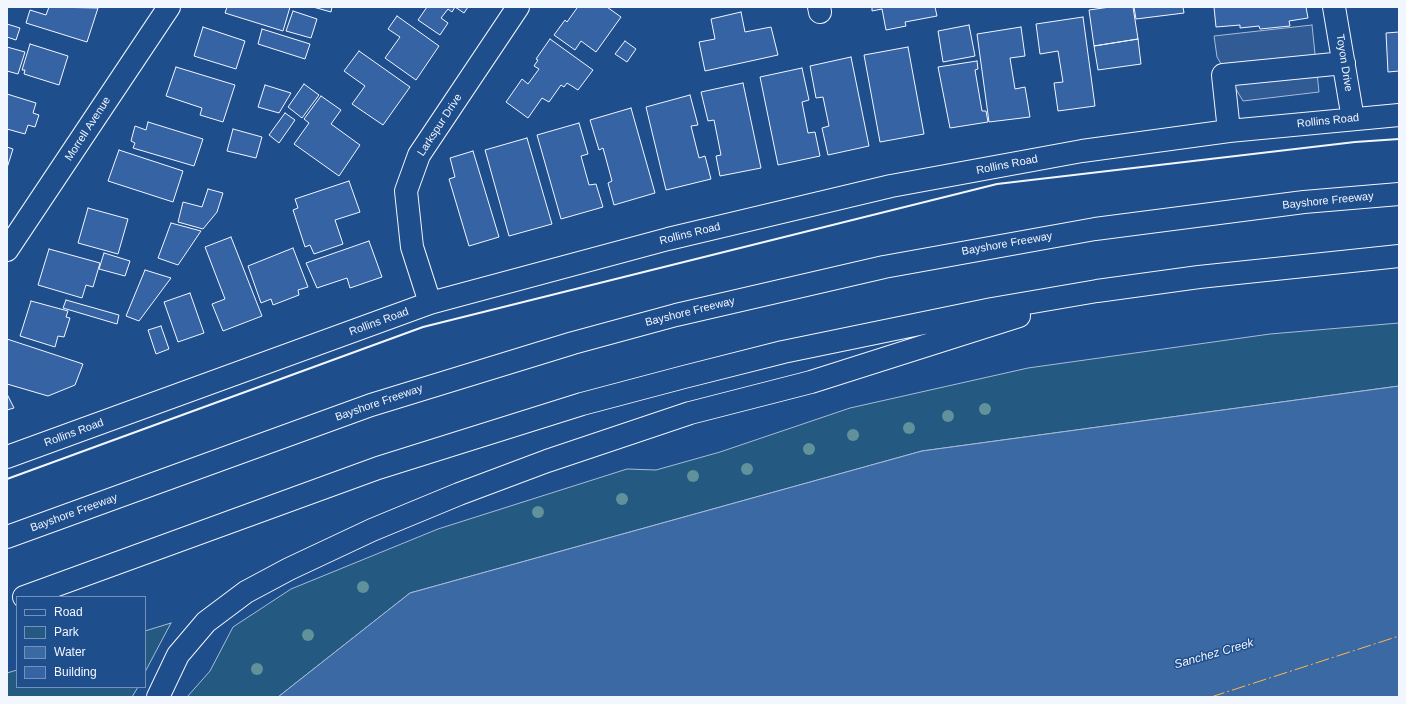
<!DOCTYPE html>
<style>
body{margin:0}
#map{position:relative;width:1406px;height:704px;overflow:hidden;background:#1f4e8c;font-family:Arial,sans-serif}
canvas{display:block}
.frame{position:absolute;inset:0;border:8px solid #f2f6ff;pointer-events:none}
.legend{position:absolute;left:16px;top:596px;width:130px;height:92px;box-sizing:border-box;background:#1f4e8c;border:1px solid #7391ba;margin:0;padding:5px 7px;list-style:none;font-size:12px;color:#f2f6ff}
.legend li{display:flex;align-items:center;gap:8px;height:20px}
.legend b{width:20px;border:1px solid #7391ba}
</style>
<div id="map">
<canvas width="1406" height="704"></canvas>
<div class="frame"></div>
<ul class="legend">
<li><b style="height:5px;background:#1f4e8c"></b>Road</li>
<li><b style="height:11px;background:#245a82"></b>Park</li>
<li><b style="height:11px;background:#3b69a3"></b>Water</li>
<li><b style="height:11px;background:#3563a3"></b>Building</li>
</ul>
</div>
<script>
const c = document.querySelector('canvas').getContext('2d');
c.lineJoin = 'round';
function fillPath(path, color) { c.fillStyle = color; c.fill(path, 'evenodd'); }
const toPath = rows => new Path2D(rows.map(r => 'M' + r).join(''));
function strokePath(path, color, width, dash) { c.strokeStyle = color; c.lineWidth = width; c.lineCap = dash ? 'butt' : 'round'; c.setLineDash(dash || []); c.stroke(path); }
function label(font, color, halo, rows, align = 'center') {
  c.font = font + ' Arial,sans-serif'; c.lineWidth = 3; c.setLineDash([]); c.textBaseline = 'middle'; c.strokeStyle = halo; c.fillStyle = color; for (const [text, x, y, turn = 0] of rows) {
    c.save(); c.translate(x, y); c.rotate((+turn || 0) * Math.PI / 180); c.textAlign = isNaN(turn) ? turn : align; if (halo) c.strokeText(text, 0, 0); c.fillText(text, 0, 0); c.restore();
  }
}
const green = toPath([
 [1399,323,1399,386,922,451,410,593,278,697,187,697,210,671,233,627,291,589,438,529,627,469,656,470,720,452,850,408,1028,368,1270,334,1399,323],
 [171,623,145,672,145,631,171,623],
 [17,670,17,687,138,687,132,697,7,697,7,673,17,670]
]);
fillPath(green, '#245a82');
strokePath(green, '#a8bbd7', 1);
const parking = toPath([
 [1312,25,1319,92,1243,101,1217,57,1214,36,1312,25]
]);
fillPath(parking, '#305b95');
strokePath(parking, '#a8bbd7', 1);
const water = toPath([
 [1399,386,1399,697,278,697,410,593,922,451,1399,386]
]);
fillPath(water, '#3b69a3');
strokePath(water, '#a8bbd7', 1);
const building = toPath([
 [49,7,98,8,87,42,26,23,30,10,46,15,49,7],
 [227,7,290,7,283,31,225,13,227,7],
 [313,7,332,7,331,12,313,7],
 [427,7,468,7,464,13,455,7,452,12,448,9,441,18,448,23,440,35,418,20,427,7],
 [575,7,607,7,621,17,596,52,581,41,575,50,554,35,565,20,567,22,577,8,575,7],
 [872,7,935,7,937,16,905,22,906,26,886,30,882,9,872,11,872,7],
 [1110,7,1133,7,1138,39,1094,46,1089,10,1110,7],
 [1134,7,1183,7,1184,13,1136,19,1134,7],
 [1214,7,1306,7,1308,18,1289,21,1290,26,1260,29,1259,26,1240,28,1240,25,1216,27,1214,7],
 [293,11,317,19,311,38,286,31,293,11],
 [741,12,745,32,771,27,778,55,705,71,699,42,715,39,711,19,741,12],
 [397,16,439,46,416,80,385,58,400,37,388,29,397,16],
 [1083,17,1095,106,1058,111,1054,83,1063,82,1058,51,1040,54,1036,24,1083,17],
 [7,24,20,28,16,40,7,37,7,24],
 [969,25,975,56,943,62,938,31,969,25],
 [203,27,245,41,236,69,194,56,203,27],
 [1021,27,1025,56,1010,58,1015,89,1025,87,1030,117,989,122,977,34,1021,27],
 [262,29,310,44,305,59,258,44,262,29],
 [1399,32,1399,71,1388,72,1386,33,1399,32],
 [550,39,593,70,578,90,567,83,564,87,561,85,549,102,542,98,528,118,506,102,522,79,528,84,539,69,534,66,538,60,536,59,550,39],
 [1138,39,1141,64,1098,70,1094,46,1138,39],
 [625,41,636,49,627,62,615,54,625,41],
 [30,44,68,56,59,85,24,74,25,70,22,70,30,44],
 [7,47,25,52,18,74,7,71,7,47],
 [908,47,924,134,880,142,864,55,908,47],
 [359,51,410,87,383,125,352,104,365,86,344,71,359,51],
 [851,57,869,146,828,155,822,128,829,126,823,97,816,98,810,66,851,57],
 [977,61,978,69,975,70,982,111,986,111,988,122,950,128,938,67,977,61],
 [176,67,235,85,223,122,200,115,202,108,166,96,176,67],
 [802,68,809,100,802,102,808,133,815,132,820,156,778,165,760,77,802,68],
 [743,83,761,168,720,176,716,156,721,155,714,120,708,121,701,92,743,83],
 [304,84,319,95,302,118,288,107,304,84],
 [265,85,291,93,279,113,258,107,265,85],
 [7,94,36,103,33,113,39,115,35,127,28,125,25,134,7,129,7,94],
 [690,95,698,125,691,126,699,158,705,156,711,179,666,190,646,107,690,95],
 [321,96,341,110,331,124,360,145,339,176,294,144,309,123,304,119,321,96],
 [631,108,655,193,614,205,608,183,612,181,603,148,599,150,590,120,631,108],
 [285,113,295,120,279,143,269,135,285,113],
 [148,122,203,139,194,166,133,148,135,143,131,141,135,126,146,130,148,122],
 [579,123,588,154,581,156,589,185,596,184,603,207,561,219,537,135,579,123],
 [233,129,262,137,256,158,227,151,233,129],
 [527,138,552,224,509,236,485,150,527,138],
 [7,147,13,149,7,168,7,147],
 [119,150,183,171,173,202,108,181,119,150],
 [473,151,499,237,469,246,449,179,455,177,450,158,473,151],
 [349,181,360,212,335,220,343,244,314,254,310,245,305,247,293,210,298,208,295,199,349,181],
 [208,189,223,193,217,212,203,229,178,222,183,202,202,207,208,189],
 [88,208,128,219,118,254,78,243,88,208],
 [171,223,201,231,178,265,158,258,171,223],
 [231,237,262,316,223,331,212,304,225,299,205,247,231,237],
 [369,241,382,277,350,288,347,278,317,288,306,263,369,241],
 [293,248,308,287,298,290,299,295,273,305,271,299,261,303,248,266,293,248],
 [49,249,100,263,93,287,86,285,82,298,38,285,49,249],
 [104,253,130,261,125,276,99,269,104,253],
 [145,270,171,278,139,321,126,316,145,270],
 [190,293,204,333,178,342,164,302,190,293],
 [66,300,119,315,117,324,63,308,66,300],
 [31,301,68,311,66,317,70,318,64,337,58,336,55,347,20,336,31,301],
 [161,326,169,349,156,354,148,330,161,326],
 [7,339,83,364,75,385,48,396,7,384,7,339],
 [7,394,14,408,7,410,7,394]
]);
fillPath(building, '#3563a3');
strokePath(building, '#f2f6ff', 1);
const minor = toPath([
 [819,7,820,12],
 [1334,7,1353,119],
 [1229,131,1223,75,1344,63],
 [7,250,169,7],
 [430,303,412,247,406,191,419,155,518,7],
 [7,457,430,303,668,239,891,186,1082,151,1229,131,1399,115]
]);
const highway = toPath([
 [7,537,371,405,573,343,676,315,884,267,1095,229,1304,202,1399,194],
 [24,597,378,468,582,404,684,377,783,352,992,309,1097,291,1199,277,1399,256],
 [158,697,178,655,206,622,246,592,289,569,372,530,459,494,547,461,690,413,811,382,1019,316]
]);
strokePath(minor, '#f2f6ff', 24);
strokePath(highway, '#f2f6ff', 24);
strokePath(minor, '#1f4e8c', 22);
strokePath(highway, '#1f4e8c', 22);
strokePath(toPath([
 [7,479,423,327,997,184,1355,142,1399,139]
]), '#f2f6ff', 2);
strokePath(toPath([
 [1211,697,1399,636]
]), '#ffb74d', 1, [14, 3, 2, 3]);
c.fillStyle = '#61919a';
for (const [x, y] of [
 [985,409],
 [948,416],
 [909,428],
 [853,435],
 [809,449],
 [747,469],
 [693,476],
 [622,499],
 [538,512],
 [363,587],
 [308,635],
 [257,669]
]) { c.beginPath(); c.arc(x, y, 6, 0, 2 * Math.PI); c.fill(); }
label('11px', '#f2f6ff', '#1f4e8c', [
 ["Toyon Drive",1344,63,81],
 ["Rollins Road",1328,121,-6],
 ["Larkspur Drive",440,125,-57],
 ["Morrell Avenue",88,129,-57],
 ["Rollins Road",1007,165,-11],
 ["Bayshore Freeway",1328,201,-6],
 ["Rollins Road",690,234,-14],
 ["Bayshore Freeway",1007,244,-10],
 ["Bayshore Freeway",690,312,-14],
 ["Rollins Road",379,322,-20],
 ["Bayshore Freeway",379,403,-19],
 ["Rollins Road",74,433,-20],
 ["Bayshore Freeway",74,513,-20]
]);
label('italic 12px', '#f2f6ff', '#1f4e8c', [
 ["Sanchez Creek",1214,654,-16]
]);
</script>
